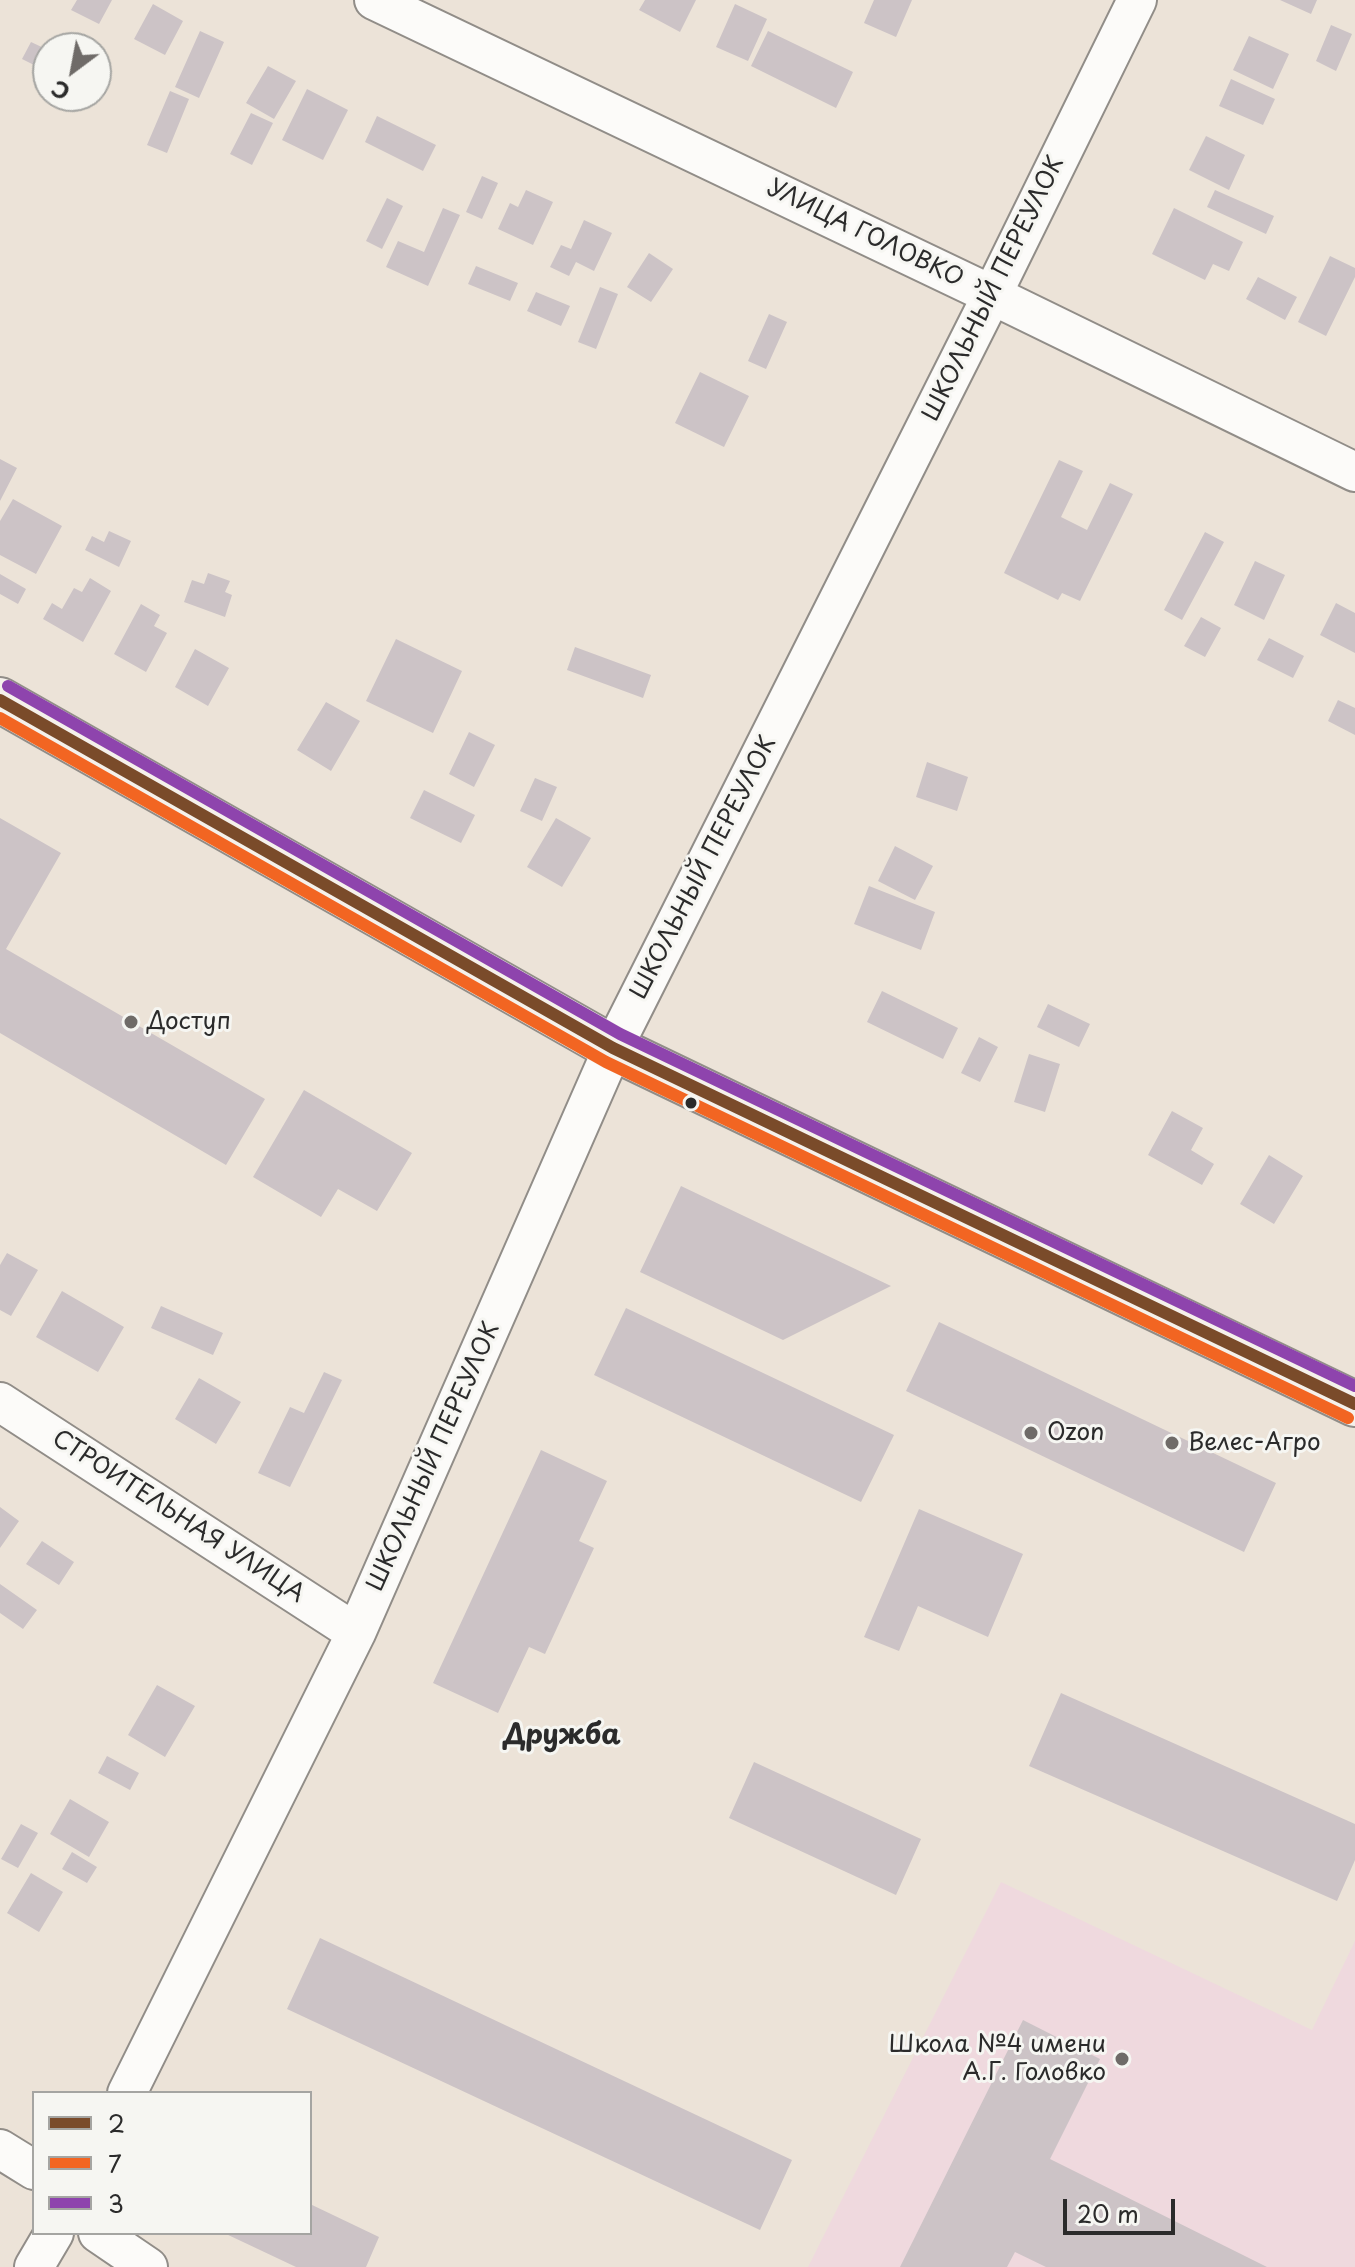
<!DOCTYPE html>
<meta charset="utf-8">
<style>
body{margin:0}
#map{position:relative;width:1355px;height:2267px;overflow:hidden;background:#ece3d8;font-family:"Playpen Sans",sans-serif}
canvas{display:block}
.legend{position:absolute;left:32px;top:2091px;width:280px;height:144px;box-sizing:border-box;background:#f6f6f2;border:2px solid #a5a5a2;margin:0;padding:10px 14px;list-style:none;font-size:24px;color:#2b2b2b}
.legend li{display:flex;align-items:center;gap:16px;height:40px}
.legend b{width:40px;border:2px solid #a5a5a2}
.north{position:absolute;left:32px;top:32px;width:80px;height:80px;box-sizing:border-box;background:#f6f6f2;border:2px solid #a5a5a2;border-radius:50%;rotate:212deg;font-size:22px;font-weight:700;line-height:32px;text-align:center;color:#2b2b2b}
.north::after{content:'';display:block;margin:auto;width:28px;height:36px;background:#6f6b68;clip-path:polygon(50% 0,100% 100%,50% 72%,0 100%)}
.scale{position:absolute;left:1063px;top:2199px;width:112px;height:36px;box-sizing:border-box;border:4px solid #2b2b2b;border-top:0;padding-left:10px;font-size:24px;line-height:28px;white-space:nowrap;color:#2b2b2b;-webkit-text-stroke:6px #f6f6f2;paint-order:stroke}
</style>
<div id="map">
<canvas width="1355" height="2267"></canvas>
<ul class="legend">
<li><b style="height:10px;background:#7a4b2a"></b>2</li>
<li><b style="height:10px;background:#f26522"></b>7</li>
<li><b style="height:10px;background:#8e44ad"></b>3</li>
</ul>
<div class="north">С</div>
<div class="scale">20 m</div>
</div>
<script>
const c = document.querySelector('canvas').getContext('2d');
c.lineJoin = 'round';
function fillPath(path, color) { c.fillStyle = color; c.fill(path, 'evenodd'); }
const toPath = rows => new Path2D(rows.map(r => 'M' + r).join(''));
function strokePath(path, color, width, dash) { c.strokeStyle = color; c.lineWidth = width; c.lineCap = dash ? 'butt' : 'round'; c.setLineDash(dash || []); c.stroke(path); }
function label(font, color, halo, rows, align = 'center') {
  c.font = font + ' "Playpen Sans",sans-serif'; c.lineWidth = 6; c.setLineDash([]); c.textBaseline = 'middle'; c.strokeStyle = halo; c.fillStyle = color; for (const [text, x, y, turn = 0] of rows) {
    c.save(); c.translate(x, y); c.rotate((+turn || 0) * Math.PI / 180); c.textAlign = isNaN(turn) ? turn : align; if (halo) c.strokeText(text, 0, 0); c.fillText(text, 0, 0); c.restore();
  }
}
fillPath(toPath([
 [1001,1882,1312,2030,1355,1941,1355,2267,808,2267]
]), '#efd9de');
fillPath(toPath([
 [77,0,112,0,99,24,71,10],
 [645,0,696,0,680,32,639,10],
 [874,0,912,0,896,37,864,23],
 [1280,0,1317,0,1311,14],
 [153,4,183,21,165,55,134,39],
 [735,4,767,19,748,61,716,47],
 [1331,25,1352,34,1336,71,1316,61],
 [200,31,224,42,199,98,175,87],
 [768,31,853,72,836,108,751,66],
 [1249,36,1289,54,1273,89,1233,70],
 [31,42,48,50,48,72,22,59],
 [268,66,296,81,274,119,246,103],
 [1231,79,1275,99,1263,125,1219,106],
 [307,89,348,110,323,160,282,140],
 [170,91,189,99,167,153,147,145],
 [251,113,273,123,252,165,230,154],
 [377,116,436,145,423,171,365,142],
 [1206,136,1245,155,1229,190,1189,170],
 [482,176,498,183,482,219,466,212],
 [526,190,553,202,533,245,498,229,510,203,518,207],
 [1215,190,1274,216,1266,234,1207,207],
 [387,198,403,206,382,249,366,241],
 [443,208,460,215,428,286,386,267,398,241,424,252],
 [1174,208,1243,242,1229,271,1213,264,1205,280,1152,254],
 [584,220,612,233,594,271,576,262,569,276,550,267,561,245,571,249],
 [649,253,673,269,651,302,627,287],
 [1330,256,1355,268,1355,277,1326,336,1298,322],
 [476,266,518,283,510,301,468,284],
 [1258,277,1297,297,1285,320,1246,299],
 [600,287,618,294,596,349,578,342],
 [536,292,570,306,561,326,527,311],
 [769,314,787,322,766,369,748,361],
 [700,372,749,396,724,447,675,423],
 [0,459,17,468,0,501],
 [1059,460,1083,471,1061,517,1087,530,1110,483,1133,494,1080,601,1062,593,1058,600,1004,573],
 [13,499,62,526,36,574,0,555,0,521],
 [109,531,131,541,119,567,85,550,92,536,104,542],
 [1205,532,1224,542,1182,620,1164,610],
 [1255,561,1285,575,1264,620,1234,605],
 [208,573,230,581,225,592,232,595,225,617,184,602,192,580,204,584],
 [0,574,26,589,18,604,0,594],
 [90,578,111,591,83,642,43,619,52,603,62,609,74,588,82,592],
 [1336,603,1355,613,1355,653,1320,635],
 [141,604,160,615,154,626,167,633,146,672,114,654],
 [1201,617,1221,628,1205,657,1184,646],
 [1269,638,1304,656,1293,678,1257,660],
 [396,639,462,671,433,733,366,701],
 [575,647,651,675,643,698,567,670],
 [195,649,229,668,208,706,175,687],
 [1338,700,1355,708,1355,735,1328,721],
 [326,702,360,721,331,771,297,750],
 [469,732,495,745,474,787,449,774],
 [927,762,968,777,957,811,916,797],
 [535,778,557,787,542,821,520,811],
 [424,790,475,815,461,843,410,818],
 [0,818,61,853,6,949,265,1099,226,1165,0,1033],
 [556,818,591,838,562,887,527,867],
 [895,846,933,866,915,900,878,881],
 [869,886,935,912,921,950,854,924],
 [882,991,958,1028,943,1059,867,1022],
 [1048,1004,1090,1024,1079,1047,1037,1027],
 [979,1037,998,1047,980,1082,961,1073],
 [1029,1054,1060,1064,1045,1112,1014,1102],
 [304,1090,412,1153,377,1211,338,1189,321,1217,253,1177],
 [1172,1111,1203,1128,1191,1150,1214,1164,1202,1185,1148,1155],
 [1269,1155,1303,1176,1274,1224,1240,1204],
 [681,1186,891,1286,783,1340,640,1272],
 [7,1253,38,1270,11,1316,0,1310,0,1265],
 [62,1291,124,1327,98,1372,36,1337],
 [161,1306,223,1333,213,1355,151,1328],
 [626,1308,894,1435,861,1502,594,1375],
 [939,1322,1276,1483,1244,1552,906,1391],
 [324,1372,342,1380,290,1487,258,1473,290,1407,304,1413],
 [199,1378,241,1402,216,1444,175,1419],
 [541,1450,607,1481,579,1541,594,1548,545,1654,529,1647,498,1713,433,1683],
 [0,1507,19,1521,0,1548],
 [919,1509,1023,1554,988,1637,918,1606,899,1651,864,1637],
 [42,1541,74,1562,59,1585,26,1564],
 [0,1584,37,1610,23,1629,0,1613],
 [157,1685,195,1706,165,1757,128,1735],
 [1061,1693,1355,1824,1355,1860,1337,1901,1029,1766],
 [107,1756,139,1773,130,1790,98,1773],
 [754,1762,921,1839,896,1895,729,1818],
 [70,1799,109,1822,89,1857,50,1834],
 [21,1824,38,1833,18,1868,1,1859],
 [72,1852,97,1867,87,1883,62,1869],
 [31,1873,63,1892,39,1932,7,1913],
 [320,1938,792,2160,760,2230,287,2009],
 [1023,2020,1100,2059,1050,2159,1267,2267,1046,2267,1015,2252,1007,2267,900,2267],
 [310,2204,379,2237,366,2267,296,2267,224,2233,310,2233]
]), '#ccc3c6');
const street = toPath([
 [374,0,992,295,1355,472],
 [0,1402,356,1633],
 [127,2093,356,1633,613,1048,992,295,1137,0],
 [0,2149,34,2170],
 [98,2233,148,2267],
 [34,2267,54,2233]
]);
const secondary = toPath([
 [0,700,613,1048,1355,1404]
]);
strokePath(street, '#918d88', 42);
strokePath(secondary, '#918d88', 48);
strokePath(street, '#fcfbf9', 38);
strokePath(secondary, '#f5f1eb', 44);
strokePath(toPath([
 [0,700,613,1048,1355,1404]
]), '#7a4b2a', 12);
strokePath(toPath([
 [0,718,606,1062,1348,1418]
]), '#f26522', 12);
strokePath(toPath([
 [8,686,620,1034,1355,1386]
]), '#8e44ad', 12);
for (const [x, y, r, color] of [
 [131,1022,8,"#6f6b68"],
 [691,1103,7,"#2b2b2b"],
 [1031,1433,8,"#6f6b68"],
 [1172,1443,8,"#6f6b68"],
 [1122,2059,8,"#6f6b68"]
]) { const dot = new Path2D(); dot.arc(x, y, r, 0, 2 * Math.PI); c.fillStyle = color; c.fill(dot); strokePath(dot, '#f6f6f2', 3); }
label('24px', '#2b2b2b', '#f6f6f2', [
 ["УЛИЦА ГОЛОВКО",865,234,26],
 ["ШКОЛЬНЫЙ ПЕРЕУЛОК",994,289,-64],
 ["ШКОЛЬНЫЙ ПЕРЕУЛОК",704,868,-63],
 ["ШКОЛЬНЫЙ ПЕРЕУЛОК",434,1457,-66],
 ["СТРОИТЕЛЬНАЯ УЛИЦА",178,1517,33]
]);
label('24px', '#2b2b2b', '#f6f6f2', [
 ["Доступ",147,1022],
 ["Ozon",1047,1433],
 ["Велес-Агро",1188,1443],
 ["Школа №4 имени",1106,2045,"right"],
 ["А.Г. Головко",1106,2073,"right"]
], 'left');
label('bold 28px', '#2b2b2b', '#f6f6f2', [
 ["Дружба",562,1736]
]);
</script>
